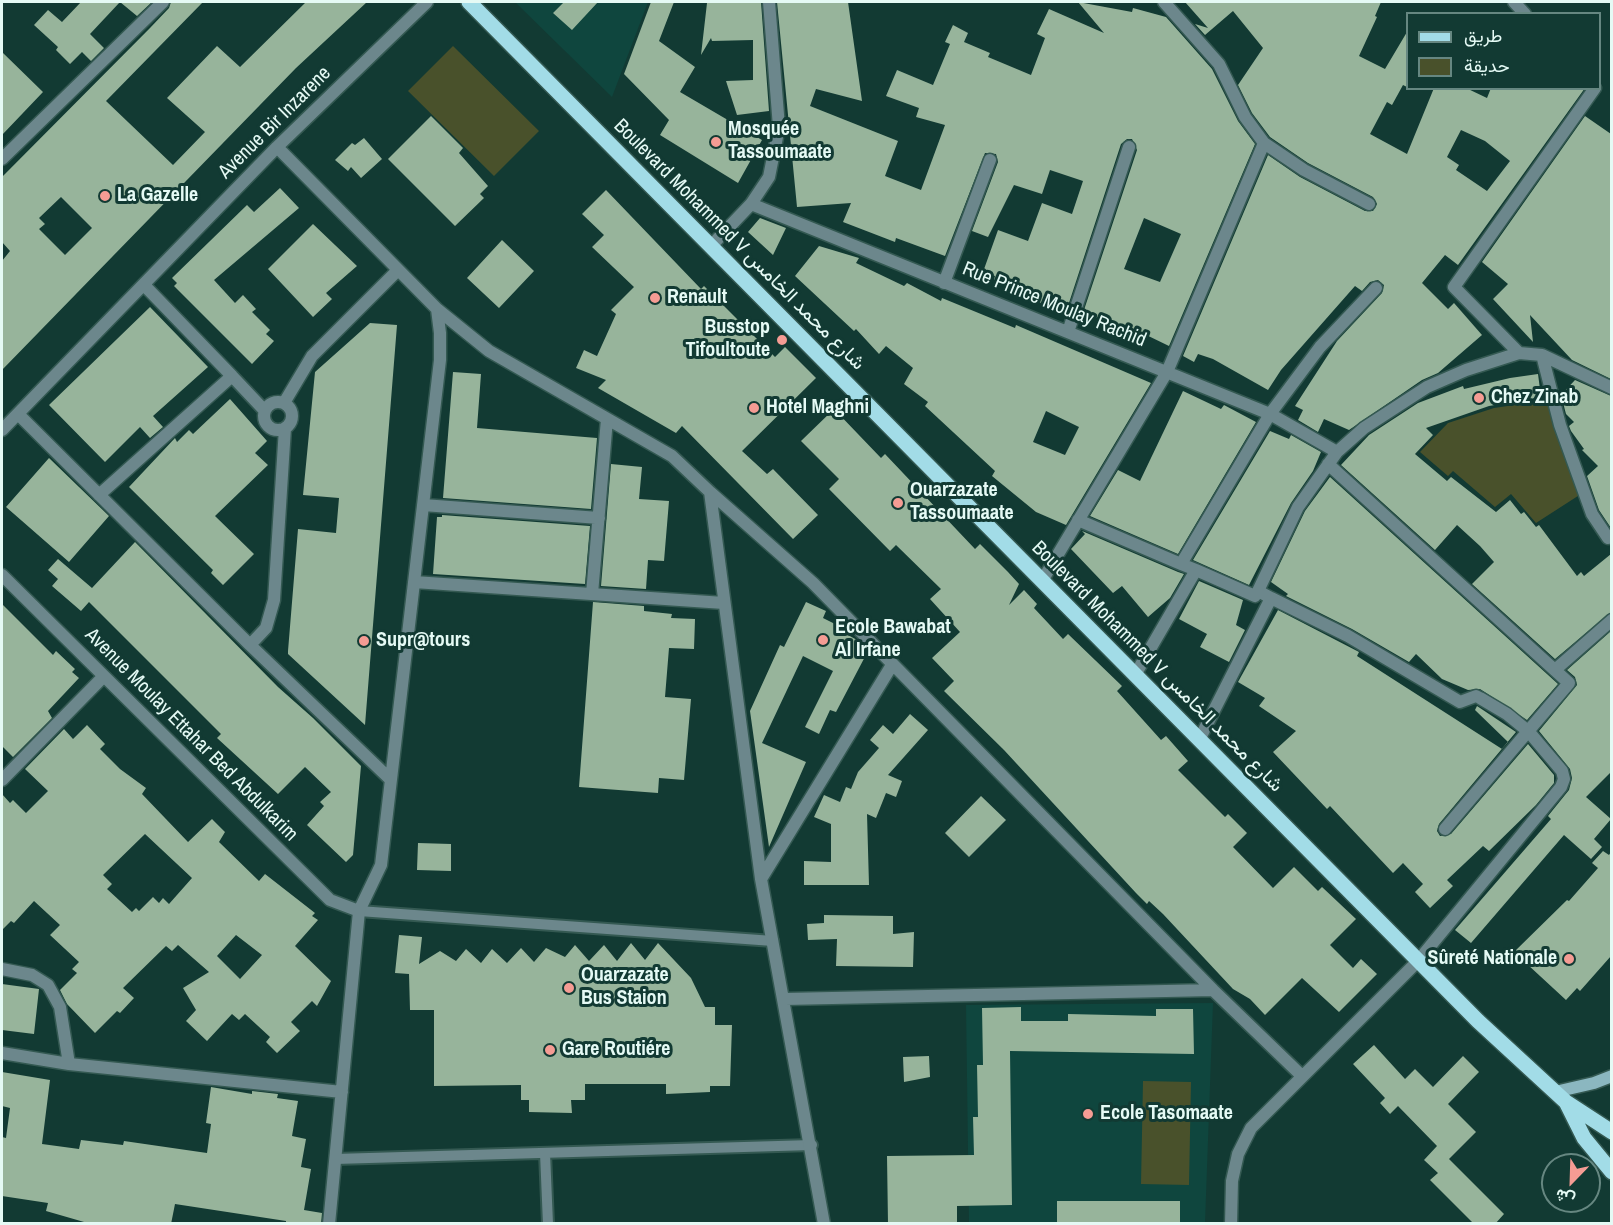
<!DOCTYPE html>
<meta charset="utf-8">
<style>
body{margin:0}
#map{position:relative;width:1613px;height:1225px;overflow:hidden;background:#123a33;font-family:"Archivo Narrow",Vazirmatn,sans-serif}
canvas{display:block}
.frame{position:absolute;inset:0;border:3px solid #e5faf5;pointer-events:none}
.legend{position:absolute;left:1406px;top:12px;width:195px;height:78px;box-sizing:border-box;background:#123a33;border:2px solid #668781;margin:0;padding:8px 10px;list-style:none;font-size:18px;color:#e5faf5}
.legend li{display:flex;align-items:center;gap:12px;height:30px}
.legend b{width:30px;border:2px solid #668781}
.north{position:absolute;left:1541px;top:1153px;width:60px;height:60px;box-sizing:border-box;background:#123a33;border:2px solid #668781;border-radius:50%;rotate:203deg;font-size:16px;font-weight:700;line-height:24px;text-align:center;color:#e5faf5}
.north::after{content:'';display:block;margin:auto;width:21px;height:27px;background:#f59c94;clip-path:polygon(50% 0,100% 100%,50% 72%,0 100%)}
</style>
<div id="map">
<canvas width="1613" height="1225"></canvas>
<div class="frame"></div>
<ul class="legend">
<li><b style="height:8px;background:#a2dce7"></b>طريق</li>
<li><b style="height:16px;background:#49512b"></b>حديقة</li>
</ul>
<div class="north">ش</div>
</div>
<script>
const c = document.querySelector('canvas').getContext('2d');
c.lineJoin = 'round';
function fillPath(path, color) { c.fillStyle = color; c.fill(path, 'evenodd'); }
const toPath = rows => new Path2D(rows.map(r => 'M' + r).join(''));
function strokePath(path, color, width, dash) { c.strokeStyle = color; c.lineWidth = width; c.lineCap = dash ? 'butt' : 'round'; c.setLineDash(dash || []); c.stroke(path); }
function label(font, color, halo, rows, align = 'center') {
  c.font = font + ' "Archivo Narrow",Vazirmatn,sans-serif'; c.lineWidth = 6; c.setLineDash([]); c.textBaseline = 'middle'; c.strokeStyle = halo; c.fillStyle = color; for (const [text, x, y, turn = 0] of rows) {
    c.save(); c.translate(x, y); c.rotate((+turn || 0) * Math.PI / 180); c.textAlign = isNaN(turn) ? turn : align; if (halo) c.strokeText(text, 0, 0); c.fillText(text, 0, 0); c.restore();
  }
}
fillPath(toPath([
 [515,2,648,2,612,97],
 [1213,1003,1205,1223,969,1223,966,1005]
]), '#0f463e');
fillPath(toPath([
 [453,46,539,131,494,176,408,91],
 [1535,402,1550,405,1581,494,1536,523,1511,494,1495,507,1453,471,1448,476,1420,452,1448,423,1494,408],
 [1143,1081,1191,1082,1189,1185,1141,1184]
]), '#49512b');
fillPath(toPath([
 [81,2,120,2,90,34,104,48,91,61,82,52,70,64,56,50,58,47,34,25,48,10,62,22],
 [120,2,152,2,137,16],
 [171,2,203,2,106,101,173,165,205,132,167,98,217,46,240,67,306,2,367,2,296,68,2,370,2,261,10,251,2,242,2,177,150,28,169,8],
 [61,197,92,228,65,255,39,229,45,224,39,218],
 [564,2,598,2,572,30,553,13],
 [651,2,674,2,659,41,695,67,680,92,762,140,738,183,660,135,669,120,624,74],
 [756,2,761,2,769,111,737,115,726,81,753,80,753,40,712,41,711,38,701,55,707,3],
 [777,2,848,2,862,101,816,89,810,106,898,141,885,176,921,190,945,125,916,117,919,108,886,96,897,70,933,85,950,44,945,42,953,25,968,33,964,42,990,53,988,57,1031,75,1045,38,1037,34,1049,9,1104,33,1078,2,1132,12,1133,8,1166,17,1212,69,1238,121,1255,144,1169,346,1136,330,1083,313,1137,150,1132,139,1127,139,1121,144,1067,309,1047,301,1046,305,1022,295,1022,291,994,280,995,276,983,272,998,230,1028,241,1042,203,1072,214,1083,181,1050,170,1042,194,1014,185,988,237,972,231,998,162,996,154,985,153,945,256,896,238,895,242,843,222,851,203,797,207],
 [1144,218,1181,234,1160,282,1124,269],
 [1185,2,1381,2,1375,16,1377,17,1359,56,1385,69,1407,32,1407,87,1403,85,1392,105,1387,102,1370,134,1407,154,1434,88,1466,88,1487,98,1491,88,1585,88,1458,265,1445,255,1422,283,1448,309,1454,303,1482,335,1438,373,1422,380,1349,430,1324,419,1318,432,1298,420,1303,410,1295,406,1337,341,1382,293,1384,285,1378,280,1370,282,1362,291,1355,286,1281,370,1268,390,1213,359,1198,354,1194,362,1183,356,1268,155,1300,177,1365,211,1373,211,1377,204,1373,197,1308,163,1270,137,1252,113,1238,85,1263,48,1233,11,1205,35,1195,24,1208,28],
 [1461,130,1485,141,1510,161,1487,191,1456,170,1459,165,1447,157],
 [2,52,43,92,2,135],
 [431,116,463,148,459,153,488,186,480,194,484,198,455,226,388,159],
 [1585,116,1611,134,1611,379,1572,360,1530,315,1533,342,1493,299,1508,284,1482,262],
 [364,138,382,159,361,178,351,167,348,171,335,160,352,143,355,145],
 [280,188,299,208,214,280,235,303,243,295,256,309,252,312,270,330,266,334,274,341,252,364,174,286,177,283,172,278,247,205,254,212],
 [606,190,701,289,704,286,775,357,785,347,816,378,742,451,767,474,773,469,818,515,793,539,682,426,676,433,598,388,606,380,576,368,584,350,597,356,616,314,611,310,634,287,592,247,604,235,582,214],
 [760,218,786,228,773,255,748,232],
 [313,224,357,266,326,293,332,299,313,317,268,269],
 [502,240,534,271,499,308,467,278],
 [819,246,859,258,856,263,904,286,907,283,941,301,942,298,1015,328,1016,325,1151,383,1066,525,1036,512,992,476,995,471,925,406,928,402,904,384,913,368,886,346,879,354,856,329,854,331,795,276],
 [1046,411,1079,427,1065,455,1033,442],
 [150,307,208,367,153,416,163,427,150,438,140,427,105,462,49,405],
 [370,323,397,325,365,725,288,654,288,651,298,529,336,533,339,498,303,495,315,372],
 [453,372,481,374,477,428,597,438,591,509,443,498],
 [1538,374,1541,397,1489,406,1426,428,1433,435,1415,454,1447,481,1451,477,1496,512,1510,500,1521,514,1524,512,1536,527,1539,525,1577,576,1581,572,1584,576,1611,554,1611,612,1555,659,1472,584,1494,562,1480,546,1457,525,1435,550,1341,465,1369,435,1418,403,1463,386,1464,389,1510,378],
 [1575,380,1611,396,1611,528,1599,510,1587,476,1598,466,1582,450,1584,449,1571,431,1569,426,1574,422,1566,414,1561,395],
 [1183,391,1221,409,1224,405,1256,422,1178,554,1090,516,1118,470,1140,481],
 [230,399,267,441,255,453,268,465,215,516,254,554,223,585,211,573,213,570,129,487,175,438,177,442,189,430,193,434],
 [834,409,881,458,885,454,975,549,980,544,1008,572,1019,584,1009,605,1024,590,1037,604,1034,608,1063,639,1068,634,1122,686,1117,691,1161,740,1166,736,1188,761,1178,770,1225,817,1228,814,1247,833,1233,847,1273,888,1294,867,1318,891,1322,887,1356,919,1330,945,1353,968,1361,959,1377,974,1339,1012,1302,978,1265,1015,1250,999,1233,989,1163,914,1149,901,1147,904,1136,893,1004,750,944,691,954,681,932,658,960,632,930,599,941,589,896,545,890,551,829,489,839,479,801,441],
 [1270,431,1289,439,1291,435,1321,452,1313,471,1291,503,1249,585,1193,560],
 [49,458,109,516,69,562,6,507],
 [611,464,642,467,639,499,669,501,664,561,648,560,646,589,601,586],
 [1330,477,1558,684,1527,720,1480,689,1468,690,1442,679,1416,654,1409,662,1352,629,1286,596,1288,594,1271,582,1305,511],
 [442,515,590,526,585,584,433,574,437,517,442,517],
 [1082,531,1178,572,1184,574,1170,598,1148,617,1122,586,1113,593,1071,549,1085,534],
 [135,542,278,687,313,718,361,766,353,855,346,862,307,825,324,806,320,802,331,792,305,767,278,794,217,738,221,734,89,602,81,611,52,586,58,579,48,570,58,559,92,588],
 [1199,581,1243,600,1236,625,1245,630,1229,662,1200,647,1207,634,1179,619],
 [593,602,644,606,644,611,672,614,671,618,695,619,694,649,669,648,665,697,691,699,684,780,659,778,658,793,579,787],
 [806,602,826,611,823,618,841,627,839,630,857,640,855,645,868,651,836,712,830,710,819,734,805,727,833,671,803,656,762,743,806,762,769,847,750,711,780,645,784,647],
 [2,604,53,655,56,651,75,669,72,672,79,678,48,711,52,718,13,757,2,746],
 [1278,610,1359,652,1357,656,1502,749,1508,742,1475,710,1477,706,1516,732,1439,824,1437,831,1440,836,1451,834,1528,744,1554,775,1554,783,1536,805,1489,851,1483,846,1447,880,1453,886,1430,908,1415,892,1423,884,1403,863,1393,873,1330,806,1327,809,1273,752,1296,731,1259,706,1265,698,1238,682],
 [1611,631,1611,772,1586,797,1611,819,1594,839,1602,847,1591,859,1564,835,1471,943,1455,930,1551,819,1548,816,1569,790,1572,778,1570,769,1539,731,1577,685,1575,677,1567,670],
 [910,714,928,730,888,775,902,781,896,797,886,793,876,818,867,814,869,885,804,885,804,861,831,862,831,824,814,817,824,795,840,802,846,787,851,789,858,772,879,748,870,740,883,725,893,734],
 [87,725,105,744,100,749,120,769,146,788,142,794,188,842,212,819,225,832,219,842,259,881,265,874,315,913,312,916,318,920,295,946,331,981,317,1006,312,1001,291,1022,300,1031,277,1053,266,1042,270,1037,245,1014,239,1020,232,1014,207,1041,186,1021,196,1010,183,988,209,972,178,945,172,951,166,946,123,988,134,998,120,1013,117,1011,95,1033,67,1004,60,990,77,973,72,969,79,962,50,935,60,925,34,901,14,923,11,921,2,930,2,794,10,803,13,800,26,813,48,791,25,769,64,729,73,739],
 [145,834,192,878,169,904,163,898,159,903,153,897,139,911,136,908,132,912,107,889,112,884,103,875],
 [236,935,262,955,240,979,217,956],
 [981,796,1006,820,969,857,945,833],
 [418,843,451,844,451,871,417,870],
 [1603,851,1609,855,1611,852,1611,956,1580,991,1577,988,1566,1000,1514,952,1567,900,1569,901,1598,868,1592,863],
 [824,915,893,916,893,934,914,932,913,967,836,966,837,939,808,940,807,924,824,923],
 [399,935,422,937,419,964,440,951,456,961,466,949,481,963,492,949,507,963,521,948,534,962,546,948,565,957,575,945,589,961,604,945,617,961,631,943,645,960,658,943,691,978,705,1007,715,1007,715,1025,732,1025,730,1086,710,1086,710,1092,666,1094,666,1084,585,1084,585,1100,571,1100,572,1113,529,1112,529,1100,521,1100,521,1085,434,1086,434,1010,410,1010,409,974,395,973],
 [2,984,39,989,34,1034,2,1030],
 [1021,1007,1021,1021,1068,1021,1068,1014,1156,1016,1156,1009,1193,1009,1194,1054,1010,1051,1012,1205,957,1206,957,1224,888,1224,887,1156,974,1155,973,1117,978,1117,977,1065,983,1065,982,1008],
 [1374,1045,1405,1079,1415,1069,1433,1087,1463,1056,1479,1072,1448,1104,1476,1132,1449,1159,1504,1214,1495,1224,1474,1224,1430,1180,1438,1173,1424,1160,1437,1146,1398,1106,1390,1114,1380,1103,1385,1098,1353,1064],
 [929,1056,930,1077,904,1082,903,1057],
 [2,1072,50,1080,42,1144,79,1149,81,1140,123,1145,124,1141,207,1153,211,1124,206,1123,211,1087,252,1094,252,1091,278,1094,277,1098,298,1101,292,1136,306,1139,301,1167,311,1169,304,1210,322,1213,321,1224,286,1224,286,1221,175,1204,171,1224,91,1224,46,1211,48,1203,2,1196,2,1137,6,1138,10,1108,2,1106],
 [1057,1201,1180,1201,1180,1224,1057,1224]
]), '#97b49b');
const lane = toPath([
 [359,911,773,941],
 [545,1153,548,1224],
 [335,1159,812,1145]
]);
const street = toPath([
 [1514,2,1525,14],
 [1264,143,1304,170,1369,204],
 [277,147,437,309,440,333,440,360,381,865,359,911,329,1224],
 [2,159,163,2],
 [751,204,1270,414,1337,452],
 [711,246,751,204,769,177,779,127,769,2],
 [944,283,990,160],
 [144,285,232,376],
 [437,309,489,351,672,456,710,492,761,879,824,1224],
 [1068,332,1129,147],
 [1519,353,1454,287,1595,88],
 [1542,355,1560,425,1592,514,1608,538],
 '264 416a14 14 0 1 1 28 0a14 14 0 1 1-28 0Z',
 [284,403,312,356,398,270],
 [18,414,250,645,266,628,274,600,285,428],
 [2,430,277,147,427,2],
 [1328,464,1569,683,1445,829],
 [710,492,813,583,1213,990,785,999],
 [99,495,232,376,265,411],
 [423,505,599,518],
 [1078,520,1181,564],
 [1196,570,1255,596,1258,591],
 [2,575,330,900,359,911],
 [1042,581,1167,372,1264,143,1245,117,1219,64,1164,2],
 [414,582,724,603],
 [592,594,607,419],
 [250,645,391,780],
 [1556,669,1612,620],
 [1135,675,1196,570,1181,564,1270,414,1320,347,1376,288],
 [1199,740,1271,598,1258,591,1298,507,1337,452,1364,428,1427,387,1466,370,1519,353,1542,355,1612,388],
 [2,780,104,676],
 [761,879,892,665],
 [2,969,32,975,48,985,60,1007,69,1064],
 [1213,990,1302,1076],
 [2,1053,69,1064,342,1092],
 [1231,1224,1232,1181,1238,1154,1251,1128,1418,961,1561,787,1564,779,1562,771,1529,732,1507,714,1480,698,1476,696,1460,702,1348,636,1271,598]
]);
const secondary = toPath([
 [1555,1092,1594,1083,1612,1076]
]);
const primary = toPath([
 [469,2,1478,1021,1566,1102,1612,1132],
 [1566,1102,1584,1138,1612,1172]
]);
strokePath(lane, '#345952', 14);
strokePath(street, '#345952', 15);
strokePath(secondary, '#345952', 15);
strokePath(primary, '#345952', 18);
strokePath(lane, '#6c878c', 10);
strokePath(street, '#6c878c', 12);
strokePath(secondary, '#8bb7c0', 12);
strokePath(primary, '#a2dce7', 15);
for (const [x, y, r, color] of [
 [716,142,6,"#f59c94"],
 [105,196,6,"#f59c94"],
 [655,298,6,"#f59c94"],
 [782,340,6,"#f59c94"],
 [1479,398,6,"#f59c94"],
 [754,408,6,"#f59c94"],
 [898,503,6,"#f59c94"],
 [823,640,6,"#f59c94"],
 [364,641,6,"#f59c94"],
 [1569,959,6,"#f59c94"],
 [569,988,6,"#f59c94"],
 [550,1050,6,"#f59c94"],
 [1088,1114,6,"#f59c94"]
]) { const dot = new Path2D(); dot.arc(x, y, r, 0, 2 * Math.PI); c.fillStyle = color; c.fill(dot); strokePath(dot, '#123a33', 2); }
label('20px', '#e5faf5', '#123a33', [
 ["Avenue Bir Inzarene",275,123,-45],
 ["Boulevard Mohammed V شارع محمد الخامس",739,245,45],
 ["Rue Prince Moulay Rachid",1054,305,22],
 ["Boulevard Mohammed V شارع محمد الخامس",1157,667,45],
 ["Avenue Moulay Ettahar Bed Abdulkarim",191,735,45]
]);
label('bold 20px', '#e5faf5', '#123a33', [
 ["Mosquée",728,130],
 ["Tassoumaate",728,153],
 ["La Gazelle",117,196],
 ["Renault",667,298],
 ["Busstop",770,328,"right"],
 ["Tifoultoute",770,351,"right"],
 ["Chez Zinab",1491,398],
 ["Hotel Maghni",766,408],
 ["Ouarzazate",910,491],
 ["Tassoumaate",910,514],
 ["Ecole Bawabat",835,628],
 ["Al Irfane",835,651],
 ["Supr@tours",376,641],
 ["Sûreté Nationale",1557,959,"right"],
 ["Ouarzazate",581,976],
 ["Bus Staion",581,999],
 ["Gare Routiére",562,1050],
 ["Ecole Tasomaate",1100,1114]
], 'left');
</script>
